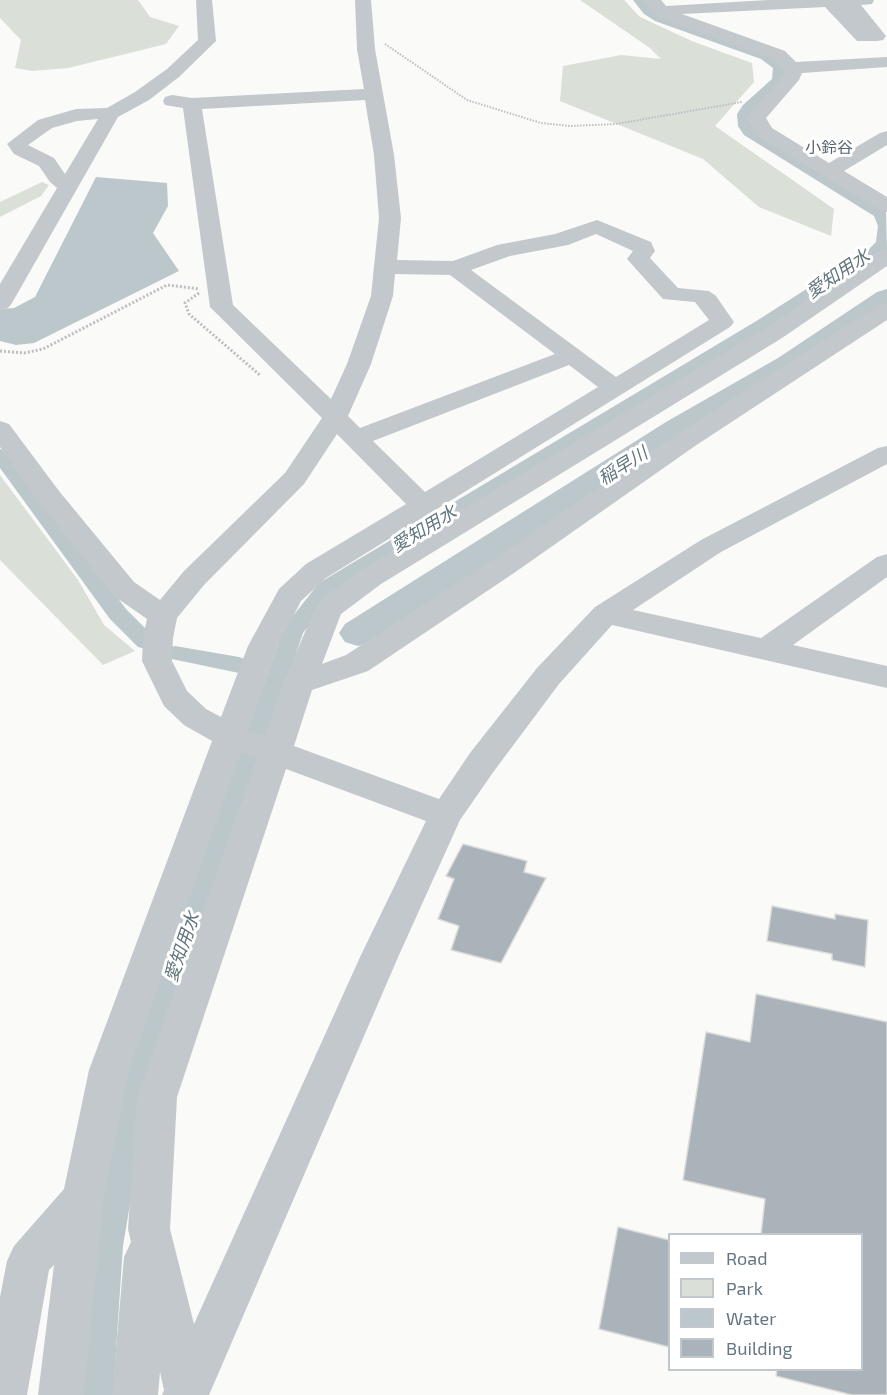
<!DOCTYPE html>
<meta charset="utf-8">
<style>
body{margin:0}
#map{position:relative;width:887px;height:1395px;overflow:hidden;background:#fafaf8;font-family:"Exo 2",sans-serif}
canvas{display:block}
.legend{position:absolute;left:668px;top:1233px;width:195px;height:138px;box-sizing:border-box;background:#fff;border:2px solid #c1c8cd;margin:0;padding:8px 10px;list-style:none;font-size:18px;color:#657683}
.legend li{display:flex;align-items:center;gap:12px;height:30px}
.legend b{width:30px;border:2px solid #c1c8cd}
</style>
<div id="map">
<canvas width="887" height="1395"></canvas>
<ul class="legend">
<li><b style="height:8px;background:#c3c8cc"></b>Road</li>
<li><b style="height:16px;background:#dadfd7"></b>Park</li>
<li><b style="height:16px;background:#bbc7cb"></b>Water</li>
<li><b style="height:16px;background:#aab3b9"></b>Building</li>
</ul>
</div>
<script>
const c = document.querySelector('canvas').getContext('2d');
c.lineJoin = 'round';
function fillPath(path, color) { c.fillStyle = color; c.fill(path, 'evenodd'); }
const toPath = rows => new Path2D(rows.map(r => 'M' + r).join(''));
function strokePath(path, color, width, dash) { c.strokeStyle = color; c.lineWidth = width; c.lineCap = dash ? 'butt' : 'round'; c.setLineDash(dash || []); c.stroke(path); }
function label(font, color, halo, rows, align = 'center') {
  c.font = font + ' "Exo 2","Noto Sans JP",sans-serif'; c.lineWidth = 6; c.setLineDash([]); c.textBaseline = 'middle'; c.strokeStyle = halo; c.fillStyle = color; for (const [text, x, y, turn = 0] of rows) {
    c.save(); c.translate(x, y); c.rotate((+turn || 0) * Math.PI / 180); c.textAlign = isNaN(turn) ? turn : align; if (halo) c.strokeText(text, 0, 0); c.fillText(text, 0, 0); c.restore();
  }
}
fillPath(toPath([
 [0,0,138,0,150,17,179,26,166,44,68,68,32,71,15,68,21,40,0,18],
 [580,0,624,0,640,17,694,42,752,63,754,82,715,126,834,209,831,236,759,207,703,159,560,101,563,66,621,55,661,59,650,48],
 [42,182,49,185,41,196,0,217,0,202],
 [0,475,78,580,104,625,135,651,103,665,0,560]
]), '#dadfd7');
fillPath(toPath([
 [96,177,167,183,168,206,153,233,179,271,34,343,16,345,0,341,0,309,14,308,35,297]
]), '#bbc7cb');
fillPath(toPath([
 [633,0,645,0,652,8,663,15,769,53,779,59,785,68,785,80,753,111,751,114,752,126,886,211,887,249,881,255,770,328,333,593,303,633,152,1073,123,1246,113,1395,79,1395,93,1246,124,1073,285,626,319,583,758,320,869,249,876,242,878,226,874,216,744,135,738,126,737,114,743,105,772,79,773,68,761,59,655,21,644,14,633,0],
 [0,449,7,451,126,609,154,637,157,642,154,647,146,649,138,647,110,619,0,468,0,449],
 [175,646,239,657,247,660,250,665,247,670,239,673,167,658,164,653,167,648,175,646]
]), '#bbc7cb');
fillPath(toPath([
 [887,289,887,311,800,370,688,436,371,642,358,646,345,642,339,633,345,624,666,422,778,358,877,292,887,289]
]), '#bbc7cb');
const building = toPath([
 [463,844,527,861,524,872,546,878,501,963,451,950,459,926,438,919,454,879,446,876,463,844],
 [772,906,835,919,835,914,868,920,865,967,832,960,832,954,767,941,772,906],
 [756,994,887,1022,887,1395,852,1395,776,1376,777,1370,861,1370,861,1234,761,1234,765,1199,683,1180,706,1032,750,1042,756,994],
 [618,1227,669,1240,669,1347,599,1329,618,1227]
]);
fillPath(building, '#aab3b9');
strokePath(building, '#dcdcda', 1.5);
strokePath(toPath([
 [385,44,467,100,541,123,570,126,616,124,742,102]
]), '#bbbfc2', 2, [1.5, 1.5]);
strokePath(toPath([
 [199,293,185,303,189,314,261,376],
 [0,351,24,353,43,349,167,285,199,289]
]), '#bbbfc2', 3, [2, 2]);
fillPath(toPath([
 [196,0,212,0,216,41,179,77,149,100,118,117,12,303,8,308,0,310,0,284,57,188,50,182,39,166,14,154,7,144,38,120,76,109,107,108,135,92,167,69,198,40,196,0],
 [98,119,65,174,54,158,28,145,52,128,77,121,98,119],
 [355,0,371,0,375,49,394,155,401,218,397,260,453,261,497,245,555,234,597,220,651,242,655,251,650,258,678,288,709,291,716,296,734,322,730,327,326,578,301,601,278,646,248,731,265,736,283,683,318,602,361,570,766,328,879,251,887,249,887,266,782,338,381,584,341,614,322,664,346,655,494,559,677,434,879,305,887,303,887,320,695,446,514,573,368,671,312,690,294,746,439,799,470,753,537,668,595,607,701,540,878,448,887,446,887,464,721,552,633,610,761,638,877,557,887,554,887,577,793,645,887,666,887,688,612,625,559,684,494,771,460,820,399,955,209,1395,162,1395,164,1390,160,1372,158,1395,112,1395,124,1257,131,1242,128,1229,137,1097,257,758,241,752,129,1070,104,1198,84,1395,38,1395,54,1265,49,1270,27,1395,0,1395,0,1297,7,1261,14,1246,64,1189,89,1070,212,741,184,725,164,706,142,661,143,638,147,619,114,596,39,503,0,447,0,421,9,424,59,491,134,582,160,600,184,571,285,473,322,418,210,307,183,108,165,105,163,101,165,97,172,95,192,98,364,89,357,49,355,0],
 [365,100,374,155,379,218,371,296,347,364,331,399,233,305,202,109,365,100],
 [596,234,633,251,627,259,663,299,695,302,709,320,616,377,471,270,510,256,568,245,596,234],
 [395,274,450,275,555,354,360,428,348,416,371,364,393,296,395,274],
 [569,365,598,387,425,492,373,441,569,365],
 [337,434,406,504,306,564,279,589,248,646,221,717,206,709,187,691,172,661,173,638,177,618,204,585,304,484,337,434],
 [286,769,426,821,361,955,194,1324,170,1229,177,1097,286,769],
 [644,0,661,0,666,6,768,0,874,0,872,4,861,5,886,36,883,40,877,41,857,41,825,7,682,14,785,51,796,62,887,57,887,67,802,73,799,80,766,118,772,128,829,163,880,133,887,131,887,145,844,171,887,197,887,212,880,210,757,136,746,118,784,75,783,69,773,59,670,22,654,14,644,0]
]), '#c3c8cc');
label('16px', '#57646e', '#fff', [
 ["小鈴谷",829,148]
]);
label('italic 18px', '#60757c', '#fff', [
 ["愛知用水",838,274,-34],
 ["稲早川",623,466,-32],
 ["愛知用水",424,529,-31],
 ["愛知用水",182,947,-71]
]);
</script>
